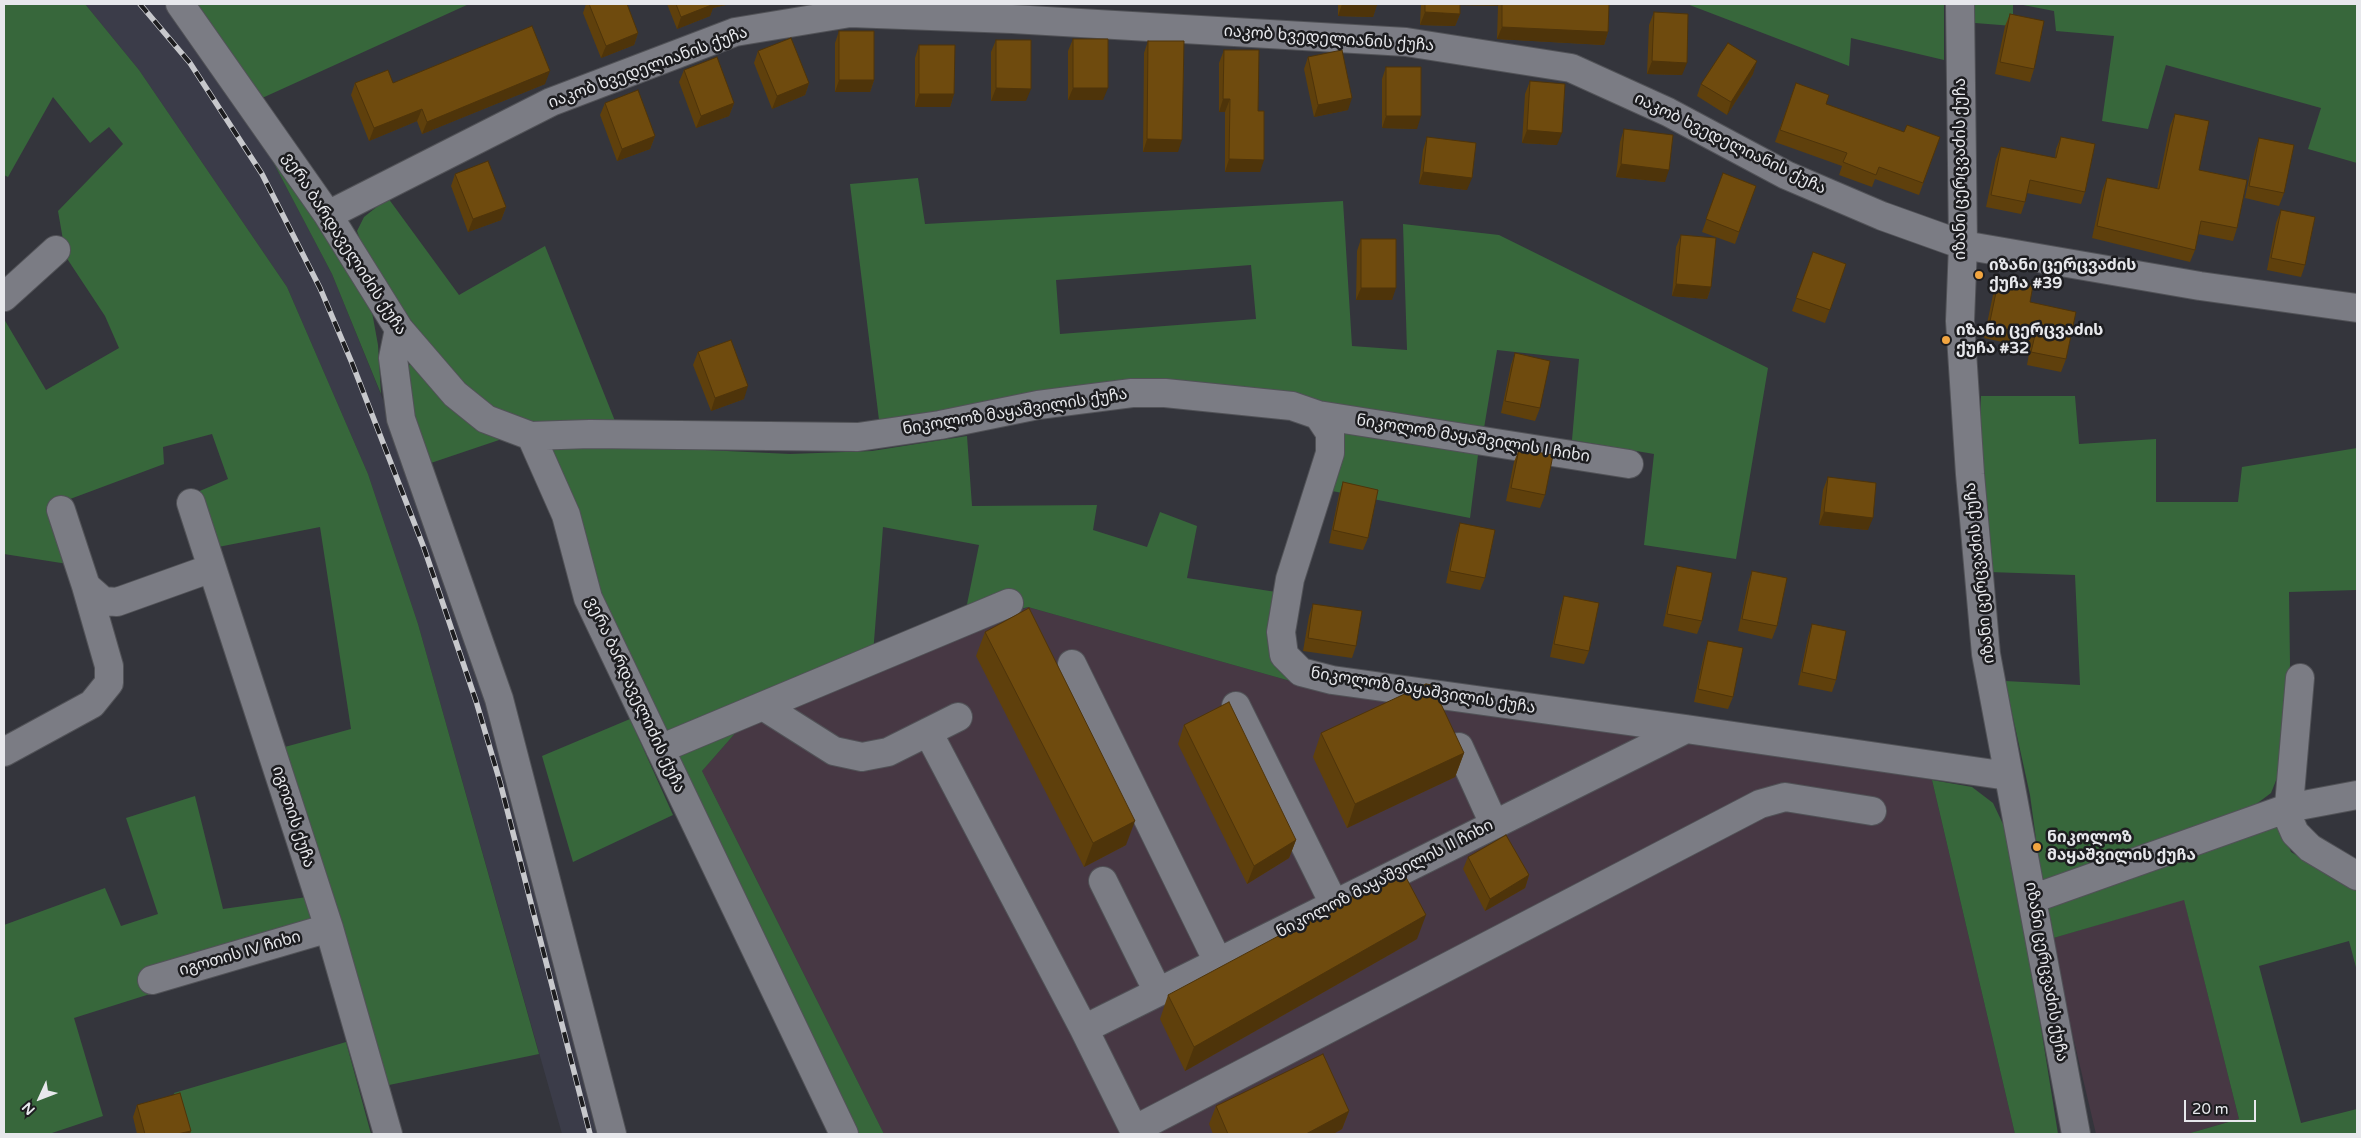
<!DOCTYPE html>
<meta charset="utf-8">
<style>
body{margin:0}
#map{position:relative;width:2361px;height:1138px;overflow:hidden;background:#34353c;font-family:"Varela Round",sans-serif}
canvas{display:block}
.frame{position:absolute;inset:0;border:5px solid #e7e8ec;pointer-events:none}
.north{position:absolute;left:15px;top:1073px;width:50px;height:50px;-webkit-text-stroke:4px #1d1d20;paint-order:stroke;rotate:227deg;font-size:14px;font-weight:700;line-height:20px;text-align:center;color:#e7e8ec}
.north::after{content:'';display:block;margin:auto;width:18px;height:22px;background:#e7e8ec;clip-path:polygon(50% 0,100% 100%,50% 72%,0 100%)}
.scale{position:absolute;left:2184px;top:1100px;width:72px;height:22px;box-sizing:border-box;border:2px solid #e7e8ec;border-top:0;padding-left:6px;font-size:15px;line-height:18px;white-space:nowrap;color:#e7e8ec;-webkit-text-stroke:4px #1d1d20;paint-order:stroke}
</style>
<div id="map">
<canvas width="2361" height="1138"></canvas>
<div class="frame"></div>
<div class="north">N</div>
<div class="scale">20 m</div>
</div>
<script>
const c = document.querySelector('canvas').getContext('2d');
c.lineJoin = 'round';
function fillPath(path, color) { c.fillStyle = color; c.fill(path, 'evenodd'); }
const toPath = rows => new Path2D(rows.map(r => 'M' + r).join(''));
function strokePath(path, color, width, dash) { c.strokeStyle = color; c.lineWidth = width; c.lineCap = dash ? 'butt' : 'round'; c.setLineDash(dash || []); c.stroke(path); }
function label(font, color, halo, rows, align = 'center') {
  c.font = font + ' "Varela Round","Noto Sans Georgian",sans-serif'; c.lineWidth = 5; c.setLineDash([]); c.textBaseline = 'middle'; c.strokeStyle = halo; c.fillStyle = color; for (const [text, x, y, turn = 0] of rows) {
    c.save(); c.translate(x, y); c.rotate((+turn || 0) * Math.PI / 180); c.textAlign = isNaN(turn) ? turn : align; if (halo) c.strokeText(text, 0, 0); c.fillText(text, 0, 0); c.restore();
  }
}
fillPath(toPath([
 [85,4,164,4,260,137,332,274,467,607,604,1134,562,1134,418,624,368,474,287,287,139,70]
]), '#3b3c49');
fillPath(toPath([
 [1028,607,1308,686,1728,747,1932,780,2015,1134,884,1134,702,771,745,722],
 [2184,899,2239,1119,2187,1134,2096,1134,2050,939]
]), '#473844');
fillPath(toPath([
 [4,4,85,4,139,70,287,287,368,474,418,624,539,1054,389,1085,281,748,351,729,320,527,213,548,195,493,228,479,212,434,163,447,164,464,54,505,74,565,4,554,4,319,46,390,119,348,105,316,66,257,58,211,123,144,109,127,90,143,53,97,8,177,4,175],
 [194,4,469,4,260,99],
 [1687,4,1944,4,1944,60,1851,38,1849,66],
 [1973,4,2013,4,2013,26,1975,23],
 [2018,4,2357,4,2357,163,2308,149,2321,108,2166,65,2148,129,2102,121,2114,36,2056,31,2054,11],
 [260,137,337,248,372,312,378,345,381,394,332,274],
 [918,178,925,224,1343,201,1352,346,1407,350,1403,224,1499,235,1768,368,1736,559,1644,545,1654,454,1572,440,1579,359,1497,350,1483,434,1134,381,879,420,850,184],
 [1251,265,1256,319,1060,334,1056,280],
 [388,198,459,295,545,246,615,421,537,424,499,413,472,393,452,374,369,265,357,231,364,217],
 [406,364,412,365,502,439,422,466],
 [1981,396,2075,396,2079,444,2156,439,2156,502,2238,502,2242,467,2357,448,2357,590,2289,592,2290,664,2285,758,2271,793,2255,805,2042,883,2030,795,2005,681,2080,685,2075,575,1989,572,1979,481],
 [1345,427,1479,447,1470,518,1327,490],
 [967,436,972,506,1097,505,1093,530,1147,547,1160,512,1197,526,1187,578,1276,592,1308,686,1028,607,1014,611,965,614,979,545,883,527,873,654,667,732,596,593,549,449,558,443,790,454,872,451],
 [630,719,673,815,573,862,542,756],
 [745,722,702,771,884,1134,854,1134,678,759,684,746],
 [1932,780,1972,787,1993,803,2011,841,2058,1134,2015,1134],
 [195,796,223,909,307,897,313,921,145,977,150,994,74,1018,103,1116,49,1134,4,1134,4,925,105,888,121,926,158,914,126,818],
 [2280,821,2291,852,2357,891,2357,971,2349,941,2259,966,2301,1123,2357,1109,2357,1134,2187,1134,2239,1119,2184,900,2050,939,2042,906],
 [346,1042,371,1134,186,1134,174,1093]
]), '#37673b');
const minor = toPath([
 [180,4,328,215,399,329,455,394,486,419,531,436,590,434,858,437,940,425,1038,405,1132,393,1165,393,1292,406,1318,415,1629,464],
 [1960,4,1963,245,1960,321,1970,474,1986,654,2076,1134],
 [328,215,551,102,735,32,850,13,1012,19,1406,42,1571,68,1668,112,1786,175,1882,216,1963,245,2200,286,2357,308],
 [4,297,56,250],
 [399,329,393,358,401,419,499,699,612,1134],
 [1318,415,1330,433,1330,453,1290,579,1281,632,1284,655,1301,672,1332,680,1686,729,2008,776],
 [531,436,566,515,588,598,844,1134],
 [191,503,329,928,388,1134],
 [61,510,86,586,103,601,117,602,212,568],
 [1072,664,1218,962],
 [2300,678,2288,817,2295,833,2310,848,2357,876],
 [763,706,834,751,862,757,888,752,958,717],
 [1236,706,1334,904],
 [928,732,1084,1029,1136,1134],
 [1459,747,1494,824],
 [660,749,1009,603],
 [4,752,92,704,109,683,109,666,86,586],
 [1103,881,1158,992],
 [2032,899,2288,808,2357,795],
 [152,980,329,928],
 [1084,1029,1686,729],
 [1134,1130,1760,804,1785,797,1872,811]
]);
strokePath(minor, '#515257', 30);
strokePath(minor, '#7b7c84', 28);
const rail = toPath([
 [140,4,190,63,262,174,320,288,352,363,424,548,476,701,500,782,590,1134]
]);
strokePath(rail, '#c7c8cc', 5.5);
strokePath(rail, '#1d1d20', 4, [11]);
fillPath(toPath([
 [586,4,627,4,638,33,634,45,601,58,583,13],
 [667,4,730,4,713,8,710,16,677,29],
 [1338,4,1377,4,1373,17,1338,16],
 [1421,4,1609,4,1608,32,1604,45,1497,39,1498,6,1460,5,1460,14,1455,26,1420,25],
 [1654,12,1682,75,1647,74,1649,25],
 [2010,14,2034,69,2030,82,1995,74,2005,26],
 [839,31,874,80,870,92,835,92,835,43],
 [1073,39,1103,100,1068,100,1068,51],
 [996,40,1026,101,991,101,991,52],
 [1148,41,1178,152,1143,152,1144,53],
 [919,45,954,94,950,107,915,107,915,58],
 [1224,50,1258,111,1260,172,1225,172,1225,112,1219,112,1219,63],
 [758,51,809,83,805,95,772,109,754,63],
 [1308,57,1348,110,1314,117,1304,69],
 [1386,67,1417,129,1382,128,1382,79],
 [684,70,734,103,729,116,696,128,679,82],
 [1753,74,1727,115,1697,96,1701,84],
 [1530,81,1557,145,1522,143,1525,94],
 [355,83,393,83,545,84,422,134,417,121,369,141,351,95],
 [1796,83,1826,104,1904,132,1940,137,1919,195,1875,179,1872,187,1839,175,1842,166,1775,142],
 [605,103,655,136,650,149,617,161,600,115],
 [2175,114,2199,170,2237,228,2233,241,2198,234,2195,250,2190,262,2092,238,2102,191,2107,178,2157,189,2170,126],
 [1624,129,1665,182,1616,177,1620,142],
 [1427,137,1467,190,1419,184,1423,150],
 [2061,137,2085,192,2081,204,2027,193,2025,202,2021,214,1986,207,1996,159,2001,147,2055,158,2056,149],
 [2259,138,2284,193,2279,206,2245,198,2255,150],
 [1723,173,1756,186,1735,244,1702,232],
 [455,174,506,207,501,220,468,232,451,186],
 [2281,210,2305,265,2301,277,2267,270,2276,223],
 [1681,235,1711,287,1707,299,1672,296,1676,247],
 [1361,239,1392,300,1356,300,1357,251],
 [1813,252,1846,264,1825,323,1792,311],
 [1999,278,2030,302,2066,359,2061,372,2027,365,2030,348,1984,338,1994,290],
 [698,352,744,399,711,411,693,365],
 [1515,353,1540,408,1535,421,1501,413,1511,365],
 [1519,449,1545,495,1540,508,1506,501,1514,462],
 [1828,477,1868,530,1819,525,1823,490],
 [1343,482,1368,538,1363,550,1329,543,1339,495],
 [1460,523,1485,578,1480,590,1446,583,1456,535],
 [1677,566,1702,621,1697,634,1663,626,1673,578],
 [1752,571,1777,626,1772,639,1738,631,1748,583],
 [1564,596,1589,651,1584,664,1550,657,1560,609],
 [1313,604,1356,646,1352,658,1303,651,1309,616],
 [1812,624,1836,680,1832,692,1798,685,1808,637],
 [985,632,1126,845,1084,867,976,656],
 [1708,641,1733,697,1728,709,1694,702,1704,654],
 [1184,725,1296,840,1289,858,1247,884,1178,744],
 [1321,733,1464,753,1455,777,1347,828,1313,757],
 [1468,857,1529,875,1525,888,1485,911,1463,869],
 [1417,939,1185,1071,1160,1019,1168,995],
 [137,1105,190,1134,137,1134,133,1117],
 [1216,1106,1349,1111,1342,1129,1333,1134,1213,1134,1209,1124]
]), '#5f400c');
fillPath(toPath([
 [709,4,730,4,713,8,710,16,677,29,681,17],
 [1342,4,1377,5,1373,17,1338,16],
 [1456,4,1499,4,1498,6,1456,5],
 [1425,12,1460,14,1455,26,1420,25],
 [1502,27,1608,32,1604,45,1497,39],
 [638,33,634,45,601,58,606,46],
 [1652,61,1687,63,1682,75,1647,74],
 [1757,61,1753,74,1727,115,1731,102],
 [550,71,545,84,422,134,427,122],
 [839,80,874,80,870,92,835,92],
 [809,83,805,95,772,109,777,96],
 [996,88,1031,89,1026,101,991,101],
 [1073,88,1108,88,1103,100,1068,100],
 [919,94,954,94,950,107,915,107],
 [1352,98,1348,110,1314,117,1318,105],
 [1223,99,1230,99,1225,112,1219,112],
 [734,103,729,116,696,128,701,116],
 [422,109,417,121,369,141,374,128],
 [1386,116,1421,116,1417,129,1382,128],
 [1527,130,1562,133,1557,145,1522,143],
 [655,136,650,149,617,161,622,149],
 [1147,139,1182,140,1178,152,1143,152],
 [1229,159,1264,160,1260,172,1225,172],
 [1621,164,1669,170,1665,182,1616,177],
 [1423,172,1472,178,1467,190,1419,184],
 [506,207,501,220,468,232,473,219],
 [1676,284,1711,287,1707,299,1672,296],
 [1361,288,1396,288,1392,300,1356,300],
 [748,386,744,399,711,411,715,398],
 [1824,512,1873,518,1868,530,1819,525],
 [1464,753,1455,777,1347,828,1355,804],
 [1135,821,1126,845,1084,867,1093,843],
 [1296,840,1289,858,1247,884,1254,866],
 [1529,875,1525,888,1485,911,1490,899],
 [1426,915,1417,939,1185,1071,1194,1047],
 [1349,1111,1342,1129,1333,1134,1306,1134],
 [191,1131,190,1134,177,1134]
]), '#4e340a');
const building = toPath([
 [589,4,627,4,638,33,606,46,589,4],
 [676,4,714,4,681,17,676,4],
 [1349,4,1377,4,1377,5,1349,4],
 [1425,4,1460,4,1460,14,1425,12,1425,4],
 [1502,4,1609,4,1608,32,1502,27,1502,4],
 [1654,12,1688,14,1687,63,1652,61,1654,12],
 [2010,14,2044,21,2034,69,2000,62,2010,14],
 [532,26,550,71,427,122,422,109,374,128,355,83,388,70,393,83,532,26],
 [839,31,874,31,874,80,839,80,839,31],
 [791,38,809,83,777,96,758,51,791,38],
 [1073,39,1108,39,1108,88,1073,88,1073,39],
 [996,40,1031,40,1031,89,996,88,996,40],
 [1148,41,1184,41,1182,140,1147,139,1148,41],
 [1728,43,1757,61,1731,102,1701,84,1728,43],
 [919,45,955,45,954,94,919,94,919,45],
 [1224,50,1259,50,1258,111,1264,111,1264,160,1229,159,1230,99,1223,99,1224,50],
 [1342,50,1352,98,1318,105,1308,57,1342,50],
 [717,57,734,103,701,116,684,70,717,57],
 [1386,67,1421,67,1421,116,1386,116,1386,67],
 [1530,81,1565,84,1562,133,1527,130,1530,81],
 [1796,83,1829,95,1826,104,1904,132,1907,125,1940,137,1923,183,1879,167,1876,175,1843,162,1847,153,1780,130,1796,83],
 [638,90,655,136,622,149,605,103,638,90],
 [2175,114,2209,121,2199,170,2247,180,2237,228,2201,221,2195,250,2097,226,2107,178,2159,189,2175,114],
 [1624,129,1673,135,1669,170,1621,164,1624,129],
 [1427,137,1476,143,1472,178,1423,172,1427,137],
 [2061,137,2095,144,2085,192,2030,180,2025,202,1991,195,2001,147,2056,158,2061,137],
 [2259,138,2294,145,2284,193,2249,186,2259,138],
 [488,161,506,207,473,219,455,174,488,161],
 [1723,173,1756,186,1739,232,1706,219,1723,173],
 [2281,210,2315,217,2305,265,2271,258,2281,210],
 [1681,235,1716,238,1711,287,1676,284,1681,235],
 [1361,239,1396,239,1396,288,1361,288,1361,239],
 [1813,252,1846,264,1830,310,1796,298,1813,252],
 [1999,278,2033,285,2030,302,2076,312,2066,359,2031,352,2035,335,1989,326,1999,278],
 [731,340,748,386,715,398,698,352,731,340],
 [1515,353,1550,361,1540,408,1505,401,1515,353],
 [1519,449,1553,455,1545,495,1511,488,1519,449],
 [1828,477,1876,483,1873,518,1824,512,1828,477],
 [1343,482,1378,490,1368,538,1333,530,1343,482],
 [1460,523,1495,530,1485,578,1450,571,1460,523],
 [1677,566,1712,573,1702,621,1667,614,1677,566],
 [1752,571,1787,578,1777,626,1742,619,1752,571],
 [1564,596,1599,603,1589,651,1554,644,1564,596],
 [1313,604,1362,611,1356,646,1308,638,1313,604],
 [1029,608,1135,821,1093,843,985,632,1029,608],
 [1812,624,1846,631,1836,680,1802,672,1812,624],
 [1708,641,1743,648,1733,697,1698,689,1708,641],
 [1426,684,1432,685,1464,753,1355,804,1321,733,1426,684],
 [1229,702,1296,840,1254,866,1184,725,1229,702],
 [1506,835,1529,875,1490,899,1468,857,1506,835],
 [1402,870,1426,915,1194,1047,1168,995,1402,870],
 [1323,1054,1349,1111,1306,1134,1228,1134,1216,1106,1323,1054],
 [180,1093,191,1131,177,1134,145,1134,137,1105,180,1093]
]);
fillPath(building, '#6f4b0e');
strokePath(building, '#4e340a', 1);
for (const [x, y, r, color] of [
 [1979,275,5,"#f2a540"],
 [1946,340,5,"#f2a540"],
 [2037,847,5,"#f2a540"]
]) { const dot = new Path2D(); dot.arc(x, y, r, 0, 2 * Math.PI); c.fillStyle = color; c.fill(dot); strokePath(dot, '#1d1d20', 2); }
label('16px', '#e7e8ec', '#1d1d20', [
 ["იაკობ ხვედელიანის ქუჩა",1329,39,4],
 ["იაკობ ხვედელიანის ქუჩა",648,68,-20],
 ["იაკობ ხვედელიანის ქუჩა",1730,144,26],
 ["იზანი ცერცვაძის ქუჩა",1961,169,-90],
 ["ვერა ბარდაველიძის ქუჩა",344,244,57],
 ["ნიკოლოზ მაყაშვილის ქუჩა",1015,412,-9],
 ["ნიკოლოზ მაყაშვილის I ჩიხი",1473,439,9],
 ["იზანი ცერცვაძის ქუჩა",1980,573,-96],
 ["ნიკოლოზ მაყაშვილის ქუჩა",1423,691,9],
 ["ვერა ბარდაველიძის ქუჩა",635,695,65],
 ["იგოთის ქუჩა",293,817,72],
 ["ნიკოლოზ მაყაშვილის II ჩიხი",1385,879,-27],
 ["იგოთის IV ჩიხი",240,954,-16],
 ["იზანი ცერცვაძის ქუჩა",2046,972,80]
]);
label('bold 16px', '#e7e8ec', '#1d1d20', [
 ["იზანი ცერცვაძის",1989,266],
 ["ქუჩა #39",1989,284],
 ["იზანი ცერცვაძის",1956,331],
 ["ქუჩა #32",1956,349],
 ["ნიკოლოზ",2047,838],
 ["მაყაშვილის ქუჩა",2047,856]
], 'left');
</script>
